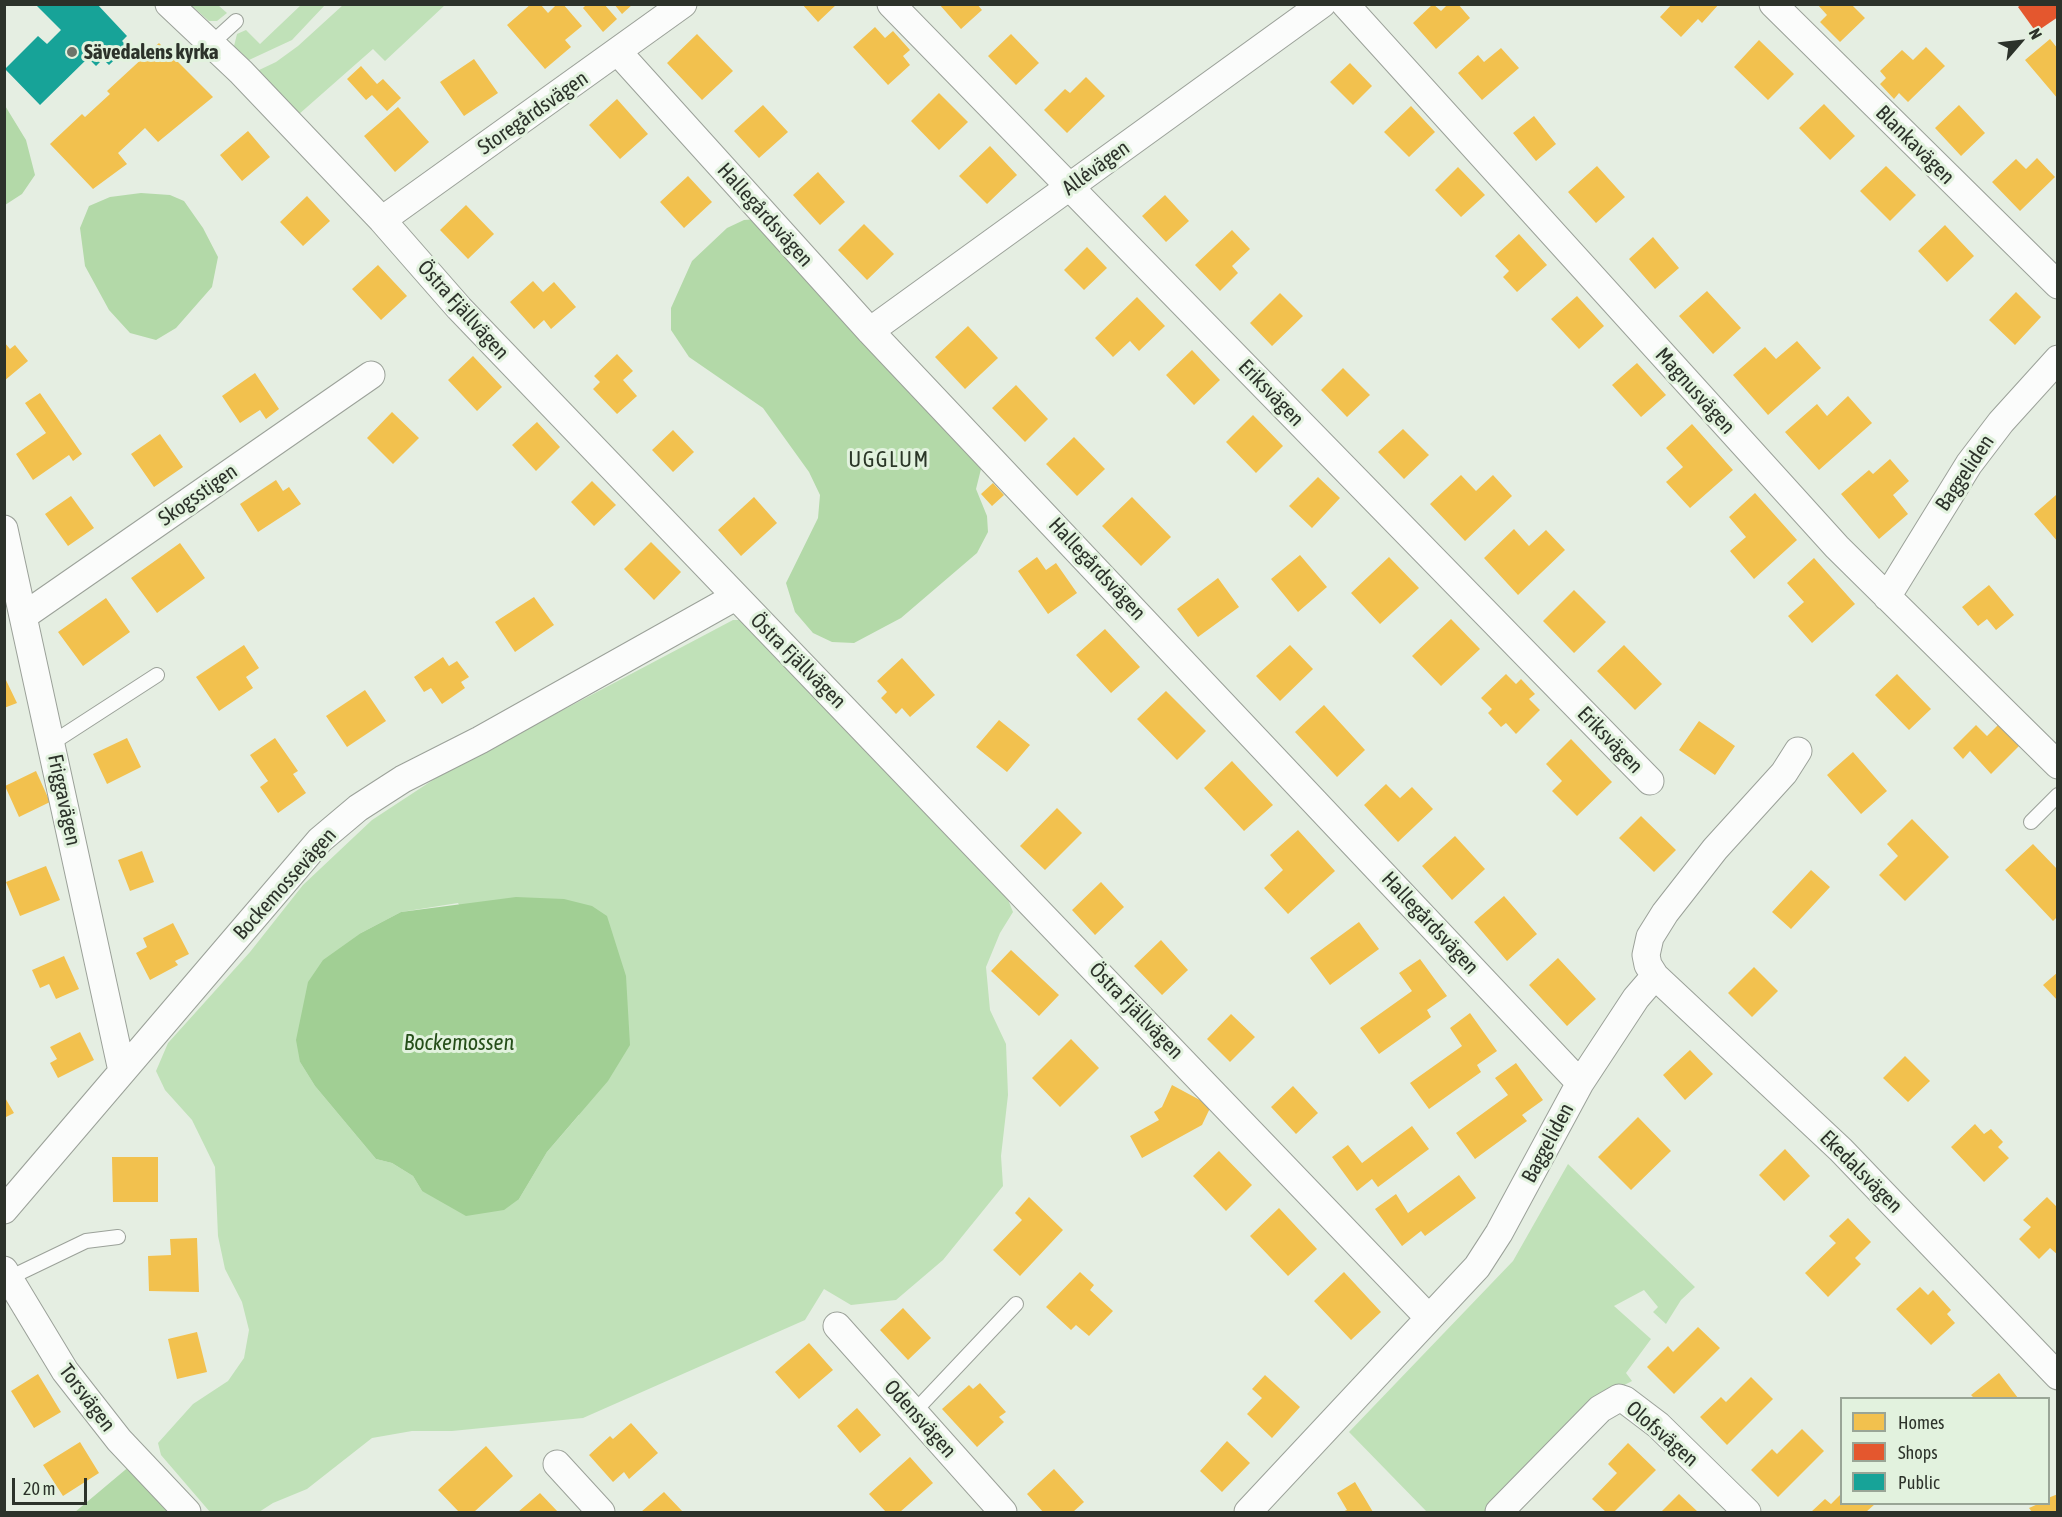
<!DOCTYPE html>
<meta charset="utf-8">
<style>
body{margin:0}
#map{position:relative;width:2062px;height:1517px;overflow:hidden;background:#e5eee2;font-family:"Asap Condensed",sans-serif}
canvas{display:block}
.frame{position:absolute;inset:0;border:6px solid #2c322a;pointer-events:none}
.legend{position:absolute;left:1840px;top:1397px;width:210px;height:108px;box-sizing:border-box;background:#e2f2de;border:2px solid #99a596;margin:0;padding:8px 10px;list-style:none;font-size:18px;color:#2c322a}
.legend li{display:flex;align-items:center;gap:12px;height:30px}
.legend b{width:30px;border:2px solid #99a596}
.north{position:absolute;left:1990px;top:12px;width:60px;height:60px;-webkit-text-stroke:4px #e2f2de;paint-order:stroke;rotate:62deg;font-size:16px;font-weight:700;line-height:24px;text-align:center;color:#2c322a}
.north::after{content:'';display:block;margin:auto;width:21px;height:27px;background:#2c322a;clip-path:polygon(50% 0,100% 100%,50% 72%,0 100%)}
.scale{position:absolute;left:12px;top:1478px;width:75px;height:27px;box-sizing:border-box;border:3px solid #2c322a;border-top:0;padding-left:8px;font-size:18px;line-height:21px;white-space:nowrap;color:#2c322a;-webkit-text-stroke:4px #e2f2de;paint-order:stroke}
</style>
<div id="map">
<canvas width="2062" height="1517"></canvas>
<div class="frame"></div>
<ul class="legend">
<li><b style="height:16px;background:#f2c14e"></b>Homes</li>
<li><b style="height:16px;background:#e4572e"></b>Shops</li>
<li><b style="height:16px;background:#17a398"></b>Public</li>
</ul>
<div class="north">N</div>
<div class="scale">20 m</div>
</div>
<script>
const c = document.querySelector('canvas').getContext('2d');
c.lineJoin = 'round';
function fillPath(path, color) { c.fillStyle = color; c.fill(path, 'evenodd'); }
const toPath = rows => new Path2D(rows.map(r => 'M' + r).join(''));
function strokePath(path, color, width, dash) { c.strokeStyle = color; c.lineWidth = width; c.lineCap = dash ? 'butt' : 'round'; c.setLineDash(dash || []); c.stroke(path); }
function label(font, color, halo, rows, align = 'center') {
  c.font = font + ' "Asap Condensed",sans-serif'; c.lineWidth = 6; c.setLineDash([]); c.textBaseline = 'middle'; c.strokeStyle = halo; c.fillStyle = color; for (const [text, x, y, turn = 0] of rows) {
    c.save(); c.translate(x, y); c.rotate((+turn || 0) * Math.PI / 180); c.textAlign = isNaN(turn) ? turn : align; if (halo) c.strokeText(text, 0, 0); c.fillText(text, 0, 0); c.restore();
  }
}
fillPath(toPath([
 [191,5,218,5,227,13,217,21,209,21],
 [301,5,325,5,292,40,249,60,234,46,237,34,246,30,260,44],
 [343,5,445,5,385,61,373,49,298,115,257,71,276,62,298,46],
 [733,620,745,620,999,877,1013,912,1000,933,986,967,990,1010,1006,1044,1008,1095,1001,1156,1003,1186,943,1260,896,1300,851,1305,824,1289,805,1320,583,1418,452,1431,412,1431,372,1438,307,1489,273,1503,259,1512,210,1512,161,1455,158,1443,193,1404,228,1381,244,1358,249,1330,242,1302,225,1269,218,1236,215,1167,192,1120,165,1090,156,1071,168,1043,250,952,303,885,372,820,442,774],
 [458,903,579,1115,547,1152,519,1199,422,1191,413,1176,392,1163,376,1159,315,1086,300,1062,361,933,401,912],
 [1568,1164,1695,1287,1681,1300,1666,1324,1653,1312,1658,1307,1644,1290,1614,1306,1651,1339,1626,1373,1632,1381,1617,1389,1605,1390,1493,1512,1427,1512,1349,1432,1513,1261]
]), '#c0e1b8');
fillPath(toPath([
 [4,104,26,140,35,175,22,194,5,205],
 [141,193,170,195,184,201,203,228,218,257,212,287,176,328,156,340,130,333,109,310,85,266,80,228,89,206,110,197],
 [757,219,975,451,981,469,976,489,987,516,988,532,977,553,901,618,854,643,832,642,813,633,795,612,786,583,818,518,820,495,809,472,763,408,689,357,671,330,671,308,692,261,727,228,744,220],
 [131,1465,175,1512,75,1512]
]), '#b3d9a8');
fillPath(toPath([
 [516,897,564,899,592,906,607,916,626,976,630,1045,608,1081,547,1152,519,1199,504,1210,466,1216,422,1191,413,1176,392,1163,376,1159,315,1086,300,1062,296,1040,308,982,323,960,361,933,401,912]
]), '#a1cf94');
fillPath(toPath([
 [531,4,541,5,548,13,557,4,563,4,582,26,565,40,571,47,545,69,507,25],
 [587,4,604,4,617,19,603,32,583,8],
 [614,4,633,4,622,14],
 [802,4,837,4,818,22],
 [939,4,977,4,982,10,961,29],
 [1433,4,1441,11,1448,4,1458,4,1470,18,1436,49,1413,23],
 [1672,4,1719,4,1702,23,1698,19,1681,37,1660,17],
 [1817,4,1851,4,1865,18,1840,42,1820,22,1827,15],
 [875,27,885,38,893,31,910,50,903,56,910,65,888,85,853,47],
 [697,34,733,71,702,100,667,63],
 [1011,34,1039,63,1016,85,988,56],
 [2050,39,2058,49,2058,99,2025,60],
 [1759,40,1794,74,1768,100,1734,67],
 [159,43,213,97,158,142,145,128,118,153,127,164,93,189,50,144,82,114,85,117,110,94,107,91],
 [1926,47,1945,66,1908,102,1899,93,1894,99,1880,84,1886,78,1880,71,1902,50,1913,60],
 [1501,48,1519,68,1482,100,1458,73,1478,55,1484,62],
 [474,59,498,93,464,116,440,82],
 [1350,63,1372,86,1353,105,1330,82],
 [361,66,377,84,383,79,401,98,387,111,372,95,366,100,347,79],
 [1086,77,1105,96,1067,133,1044,110,1065,89,1070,93],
 [939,93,968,122,939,150,911,121],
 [617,99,648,134,620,159,589,125],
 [1824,104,1855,136,1830,160,1799,128],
 [763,105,788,132,759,158,734,131],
 [1959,105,1985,133,1961,156,1935,128],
 [1411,106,1435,132,1409,157,1384,132],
 [398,107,429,142,395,172,364,136],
 [1534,116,1556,144,1536,161,1513,133],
 [248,131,270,157,242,181,220,155],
 [990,146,1017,175,987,204,959,176],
 [2037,158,2055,177,2020,211,1992,182,2016,159,2026,169],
 [1597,166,1625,197,1596,223,1568,192],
 [1886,166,1916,195,1890,221,1860,191],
 [1458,167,1485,195,1461,217,1435,190],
 [818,172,845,202,820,225,793,195],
 [688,176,712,202,684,228,660,202],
 [1165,195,1189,221,1166,242,1142,216],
 [307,196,330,221,303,246,280,222],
 [466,205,494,234,468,259,440,230],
 [864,224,894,254,867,280,838,250],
 [1945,225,1974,256,1947,282,1918,251],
 [1232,230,1250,249,1232,266,1238,273,1220,291,1195,265],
 [1519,234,1547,265,1517,292,1503,277,1509,271,1495,256],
 [1653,237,1679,268,1655,289,1629,259],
 [1087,247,1107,268,1084,290,1064,270],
 [378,265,407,296,381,320,352,289],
 [533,281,543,292,554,282,576,307,551,329,544,320,534,329,510,302],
 [1707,291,1741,328,1713,354,1679,316],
 [2016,292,2041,317,2015,345,1989,320],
 [1280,293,1303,316,1272,346,1250,323],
 [1577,296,1604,326,1579,349,1551,319],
 [1137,297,1165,326,1139,351,1130,341,1113,357,1095,338],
 [968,326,998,358,965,389,935,357],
 [1797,341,1821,368,1768,415,1733,375,1765,347,1776,359],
 [4,342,10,349,15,345,28,361,4,381],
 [1192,350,1220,380,1194,405,1166,375],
 [617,354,633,371,623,380,637,396,617,414,593,389,600,382,594,376],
 [473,356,502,387,477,411,448,380],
 [1637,363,1666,395,1641,417,1612,385],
 [1343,368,1370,395,1347,417,1321,390],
 [255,373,279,409,266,419,260,410,240,423,222,396],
 [1016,385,1048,419,1025,442,992,408],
 [40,393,82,454,73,461,69,455,33,480,16,454,46,433,25,403],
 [1848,396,1872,423,1819,470,1785,432,1817,404,1827,416],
 [392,412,419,438,393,464,367,438],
 [1253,415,1283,446,1256,473,1226,442],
 [537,422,560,447,536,471,512,445],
 [1692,424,1733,470,1690,508,1666,482,1683,467,1666,448],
 [1403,429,1429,455,1404,479,1378,452],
 [673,430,694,452,673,472,652,450],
 [160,434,183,467,154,487,131,454],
 [1074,437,1105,469,1077,496,1046,464],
 [1890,459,1909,481,1893,495,1908,514,1879,539,1841,494,1869,470,1873,474],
 [1461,475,1476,491,1493,475,1512,496,1465,541,1430,504],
 [1318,477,1340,498,1312,528,1289,506],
 [276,480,283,491,289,487,301,504,258,532,240,504],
 [592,481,616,505,594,526,571,502],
 [993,483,1004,495,992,506,981,494],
 [1755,493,1797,540,1754,579,1730,551,1746,537,1729,517],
 [2056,495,2058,496,2058,542,2034,514],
 [71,496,94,528,68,546,45,514],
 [754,497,777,523,741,556,718,530],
 [1132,497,1171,537,1141,566,1102,526],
 [1514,529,1529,546,1546,530,1565,550,1518,595,1484,558],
 [651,542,681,572,654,600,624,569],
 [180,543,205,578,157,613,131,578],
 [1300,555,1327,587,1298,612,1271,579],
 [1037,557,1046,570,1056,563,1077,593,1048,614,1018,571],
 [1389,557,1419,588,1380,624,1351,593],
 [1814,558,1855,604,1812,643,1788,616,1804,602,1787,583],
 [1218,578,1239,607,1198,637,1177,609],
 [1989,585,2014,615,1996,630,1987,619,1978,626,1962,607],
 [1574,590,1606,622,1574,653,1543,621],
 [534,597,554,625,515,652,495,622],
 [106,598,130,632,83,666,58,632],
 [1451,619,1480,649,1441,686,1412,656],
 [1105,629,1140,667,1111,693,1076,655],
 [244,645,259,668,246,677,253,688,219,711,196,677],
 [1290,645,1313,669,1280,701,1256,676],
 [1624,645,1662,684,1635,710,1597,671],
 [443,657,449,666,457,661,469,677,461,682,465,688,442,704,431,688,424,692,414,677],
 [902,658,935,695,910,717,902,708,896,714,881,698,887,692,877,681],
 [1506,674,1516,684,1521,679,1535,694,1529,699,1540,710,1516,734,1506,723,1501,727,1488,713,1492,709,1481,698],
 [1897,674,1931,709,1909,730,1875,695],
 [4,676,17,703,4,708],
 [365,690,386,721,347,747,326,716],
 [1166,691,1206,731,1177,760,1137,719],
 [1324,705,1365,750,1337,777,1295,732],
 [999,720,1030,745,1007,772,976,747],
 [1699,721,1735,746,1715,775,1679,750],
 [1976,725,1987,736,1998,725,2019,746,1991,774,1970,751,1963,759,1953,748],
 [127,738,141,767,107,784,93,754],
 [275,738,298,771,293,774,306,793,278,813,260,787,268,781,250,755],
 [1571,739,1612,782,1577,816,1552,791,1562,781,1546,764],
 [1853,752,1887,791,1861,814,1827,775],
 [1232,761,1273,805,1244,831,1204,788],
 [36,771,50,802,19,817,5,786],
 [1386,784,1400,798,1412,787,1433,809,1398,842,1364,805],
 [1057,808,1082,833,1045,870,1020,846],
 [1641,816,1676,850,1654,872,1619,838],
 [1912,819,1949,857,1905,901,1879,875,1898,856,1887,844],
 [1298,830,1335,871,1288,914,1264,888,1283,870,1270,855],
 [1455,836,1485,869,1452,900,1422,866],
 [2033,844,2058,870,2058,916,2053,921,2005,870],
 [142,851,154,882,130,891,118,860],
 [46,866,60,900,20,916,6,882],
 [1811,870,1830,887,1791,929,1772,912],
 [1101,882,1124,907,1095,935,1072,910],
 [1504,896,1537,934,1507,961,1474,922],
 [1359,922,1379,949,1330,985,1310,958],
 [173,923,189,954,175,961,178,965,150,980,136,953,147,947,143,938],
 [1161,940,1188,970,1162,995,1134,966],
 [1011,950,1059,995,1039,1016,991,971],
 [64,956,79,989,56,999,49,984,40,988,32,970],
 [1558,958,1596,999,1567,1026,1529,985],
 [1420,959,1447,996,1427,1010,1431,1017,1379,1054,1360,1028,1412,991,1399,973],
 [1754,967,1778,991,1752,1017,1728,993],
 [2058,972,2058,1001,2043,985],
 [1470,1013,1497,1051,1477,1065,1481,1072,1429,1109,1410,1083,1462,1046,1450,1028],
 [1231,1014,1255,1037,1230,1062,1207,1039],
 [80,1032,94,1060,58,1078,50,1063,57,1059,50,1047],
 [1071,1039,1099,1068,1060,1107,1032,1078],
 [1690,1050,1713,1074,1685,1100,1663,1075],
 [1905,1056,1930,1081,1908,1102,1883,1078],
 [1516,1063,1543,1100,1522,1115,1527,1121,1475,1159,1456,1133,1508,1095,1495,1078],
 [1172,1085,1211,1106,1202,1125,1142,1158,1130,1136,1159,1120,1154,1112,1162,1107],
 [1293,1086,1318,1113,1296,1134,1271,1107],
 [4,1096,14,1113,4,1118],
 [1638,1117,1671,1151,1631,1190,1598,1157],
 [1975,1124,1984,1134,1991,1129,2003,1142,1998,1147,2009,1158,1984,1182,1951,1147],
 [1412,1126,1429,1149,1378,1187,1372,1179,1357,1191,1332,1157,1348,1145,1362,1163],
 [1785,1149,1810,1176,1784,1201,1759,1175],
 [1219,1151,1252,1185,1226,1211,1193,1176],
 [112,1157,158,1157,158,1202,113,1202],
 [1459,1175,1476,1198,1425,1236,1421,1231,1402,1246,1375,1209,1396,1194,1408,1213],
 [1029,1197,1063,1230,1020,1276,993,1250,1022,1220,1015,1213],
 [2047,1197,2058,1208,2058,1255,2050,1248,2039,1259,2019,1239,2031,1227,2023,1220],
 [1279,1208,1317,1249,1288,1276,1250,1236],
 [1848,1218,1871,1242,1855,1258,1861,1264,1828,1297,1805,1273,1836,1243,1829,1236],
 [197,1238,199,1292,149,1291,148,1256,171,1255,170,1239],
 [1080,1272,1094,1285,1090,1290,1113,1311,1089,1336,1076,1325,1071,1330,1046,1307],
 [1344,1272,1381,1312,1351,1340,1314,1301],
 [1920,1287,1928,1295,1933,1290,1951,1310,1947,1314,1955,1323,1931,1345,1896,1309],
 [903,1308,931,1338,908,1360,880,1330],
 [1698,1327,1720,1348,1674,1394,1647,1367,1668,1346,1673,1352],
 [197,1332,207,1372,177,1379,168,1339],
 [809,1343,833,1370,799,1399,775,1372],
 [1999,1373,2018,1398,1974,1398,1971,1395],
 [38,1374,61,1412,34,1428,11,1391],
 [1265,1375,1300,1407,1272,1438,1247,1414,1262,1398,1252,1389],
 [1751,1377,1773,1399,1727,1445,1700,1417,1721,1397,1726,1402],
 [980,1383,1006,1412,999,1417,1004,1422,977,1447,942,1409,969,1385,973,1389],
 [857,1408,881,1435,860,1453,837,1426],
 [631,1423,658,1453,629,1479,624,1472,613,1482,589,1455,610,1436,613,1439],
 [1802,1429,1824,1451,1778,1497,1751,1470,1772,1449,1777,1454],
 [1227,1441,1250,1463,1222,1492,1200,1471],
 [80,1442,99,1473,63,1496,43,1465],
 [1628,1443,1656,1470,1614,1512,1606,1512,1592,1499,1617,1473,1608,1464],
 [486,1446,513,1476,474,1512,459,1512,438,1490],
 [910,1457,933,1483,900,1512,886,1512,869,1494],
 [1054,1469,1084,1502,1073,1512,1043,1512,1027,1494],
 [1355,1482,1373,1512,1342,1512,1347,1510,1337,1493],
 [664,1492,683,1512,641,1512],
 [540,1493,558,1512,518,1512],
 [1842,1493,1842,1504,1875,1504,1866,1512,1811,1512,1825,1499,1831,1504],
 [1679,1494,1698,1512,1661,1512],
 [2058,1494,2058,1512,2032,1512,2029,1508,2038,1504,2048,1504,2048,1498]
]), '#f2c14e');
fillPath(toPath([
 [2022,4,2058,4,2058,17,2036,32,2018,7]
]), '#e4572e');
fillPath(toPath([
 [35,4,97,4,127,36,122,41,128,47,109,65,103,59,96,66,88,58,40,105,5,69,38,36,47,44,61,30]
]), '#17a398');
const service = toPath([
 [212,43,236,21],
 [52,743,157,675],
 [2031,822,2058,795],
 [9,1278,86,1241,118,1237],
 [914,1412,1016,1304]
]);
const minor = toPath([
 [169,4,241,72,382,220,459,308,1428,1317],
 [891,4,1650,781],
 [1345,4,1837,547,2058,765],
 [1773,4,2058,285],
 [618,52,870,331,1580,1083],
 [382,220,683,4],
 [870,331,1322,4],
 [4,529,122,1071],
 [1887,597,1969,464,2001,422,2058,359],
 [25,615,371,375],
 [1798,751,1784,773,1715,849,1665,913,1650,937,1646,955,1648,965,1655,976,1841,1150,2058,1376],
 [4,1210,320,840,358,808,403,779,480,740,735,597],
 [4,1270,65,1371,119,1440,187,1512],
 [837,1326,1003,1512],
 [557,1464,601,1512],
 [1248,1512,1477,1267,1499,1233,1580,1083,1636,998,1655,976],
 [1499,1512,1600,1409,1619,1398,1625,1400,1658,1425,1747,1512]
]);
strokePath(service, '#9ba199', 16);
strokePath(minor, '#9ba199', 29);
strokePath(service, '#fbfcfb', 14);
strokePath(minor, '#fbfcfb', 27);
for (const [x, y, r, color] of [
 [72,52,6,"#6d746a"]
]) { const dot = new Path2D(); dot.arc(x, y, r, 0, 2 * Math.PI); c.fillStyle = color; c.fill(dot); strokePath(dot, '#e2f2de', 2); }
label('bold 21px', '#2c322a', '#e2f2de', [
 ["Sävedalens kyrka",84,52]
], 'left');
label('21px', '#2c322a', '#e2f2de', [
 ["Storegårdsvägen",533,113,-35],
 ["Blankavägen",1915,145,45],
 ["Allévägen",1096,168,-36],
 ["Hallegårdsvägen",765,215,48],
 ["Östra Fjällvägen",463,310,48],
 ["Magnusvägen",1695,391,48],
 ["Eriksvägen",1271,393,46],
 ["Baggeliden",1965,473,-56],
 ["Skogsstigen",198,495,-35],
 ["Hallegårdsvägen",1097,569,47],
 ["Östra Fjällvägen",798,661,45],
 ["Eriksvägen",1610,740,46],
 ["Friggavägen",64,800,78],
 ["Bockemossevägen",285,884,-48],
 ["Hallegårdsvägen",1430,923,47],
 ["Östra Fjällvägen",1136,1011,46],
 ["Baggeliden",1548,1143,-62],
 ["Ekedalsvägen",1861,1172,45],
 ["Torsvägen",87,1398,53],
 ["Odensvägen",920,1419,48],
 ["Olofsvägen",1662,1434,41]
]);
c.letterSpacing = '1.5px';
label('22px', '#2b3728', '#e2f2de', [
 ["UGGLUM",889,460]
]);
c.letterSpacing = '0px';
label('italic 22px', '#254e19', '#e2f2de', [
 ["Bockemossen",459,1043]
]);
</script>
